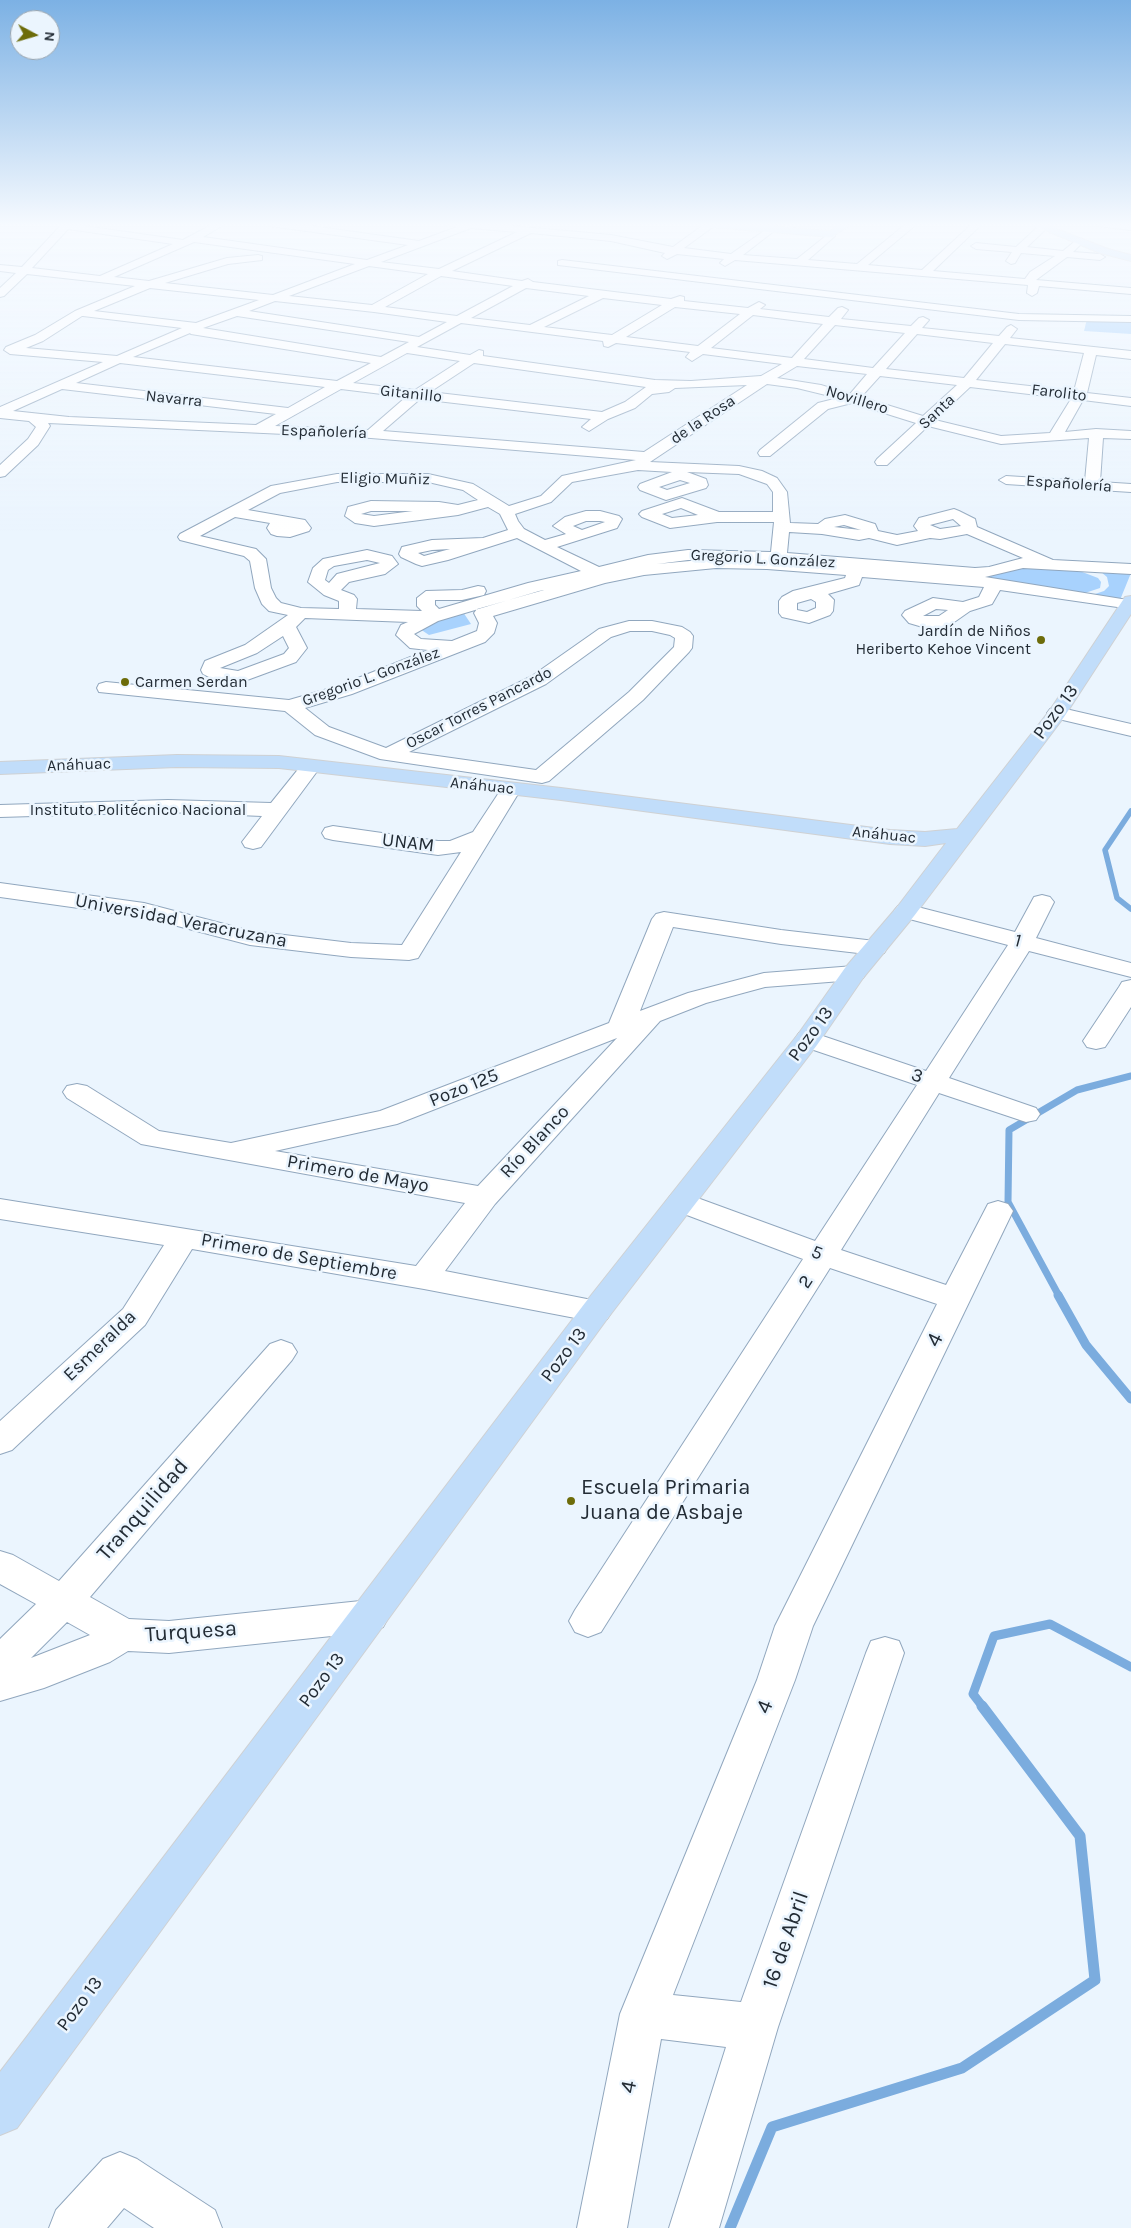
<!DOCTYPE html>
<meta charset="utf-8">
<style>
body{margin:0}
#map{position:relative;width:1131px;height:2228px;overflow:hidden;background:#ebf5fe;font-family:Karla,sans-serif}
canvas{display:block}
.north{position:absolute;left:10px;top:10px;width:50px;height:50px;box-sizing:border-box;background:#ebf5fe;border:1px solid #9ba5ae;border-radius:50%;rotate:96deg;font-size:14px;font-weight:700;line-height:20px;text-align:center;color:#232c35}
.north::after{content:'';display:block;margin:auto;width:18px;height:22px;background:#6d6c0a;clip-path:polygon(50% 0,100% 100%,50% 72%,0 100%)}
</style>
<div id="map">
<canvas width="1131" height="2228"></canvas>
<div class="north">N</div>
</div>
<script>
const c = document.querySelector('canvas').getContext('2d');
c.lineJoin = 'round';
function fillPath(path, color) { c.fillStyle = color; c.fill(path, 'evenodd'); }
const toPath = rows => new Path2D(rows.map(r => 'M' + r).join(''));
function strokePath(path, color, width, dash) { c.strokeStyle = color; c.lineWidth = width; c.lineCap = dash ? 'butt' : 'round'; c.setLineDash(dash || []); c.stroke(path); }
function label(font, color, halo, rows, align = 'center') {
  c.font = font + ' Karla,sans-serif'; c.lineWidth = 5; c.setLineDash([]); c.textBaseline = 'middle'; c.strokeStyle = halo; c.fillStyle = color; for (const [text, x, y, turn = 0] of rows) {
    c.save(); c.translate(x, y); c.rotate((+turn || 0) * Math.PI / 180); c.textAlign = isNaN(turn) ? turn : align; if (halo) c.strokeText(text, 0, 0); c.fillText(text, 0, 0); c.restore();
  }
}
fillPath(toPath([
 [1087,319,1131,321,1131,334,1084,331],
 [1014,567,1077,570,1098,578,1101,582,1100,588,1082,594,979,579],
 [1101,572,1131,573,1120,600,1092,595,1104,591,1109,586,1107,577],
 [463,612,471,624,429,635,417,627]
]), '#a8d2fd');
strokePath(toPath([
 [1131,811,1105,850,1117,898,1131,909]
]), '#7bacde', 5.5);
strokePath(toPath([
 [1059,1296,1008,1202,1009,1130,1077,1090,1131,1076]
]), '#7bacde', 7);
strokePath(toPath([
 [1058,1295,1086,1345,1131,1399],
 [983,1707,973,1694,994,1636,1050,1624,1131,1667]
]), '#7bacde', 9);
strokePath(toPath([
 [730,2228,772,2127,962,2068,1095,1980,1080,1836,982,1706]
]), '#7bacde', 11);
const minor = toPath([
 [63,223,183,240,215,223,227,223,203,237,367,260,408,245,270,226,265,223,290,223,419,241,457,227,446,225,444,223,478,223,611,235,673,247,706,223,715,223,714,226,684,248,731,254,771,226,774,227,774,231,743,255,797,259,832,231,835,232,835,236,808,260,857,264,907,223,918,223,868,265,922,270,973,223,983,223,933,271,1025,279,1030,272,1055,256,1021,253,1015,263,1011,264,1006,261,1012,252,976,249,971,246,976,243,1016,247,1040,225,1046,225,1046,229,1027,247,1063,251,1079,238,1084,241,1073,252,1100,254,1105,257,1100,260,1067,257,1036,280,1131,288,1131,294,1039,286,1037,293,1032,296,1027,293,1028,285,735,260,725,266,720,263,724,259,677,254,667,259,662,256,665,253,611,241,531,233,452,271,522,281,528,279,533,282,671,299,680,296,684,297,684,301,748,308,759,302,765,305,760,309,829,317,838,308,842,307,848,310,841,319,911,326,919,318,923,317,929,320,922,328,999,336,1007,327,1011,325,1017,329,1010,338,1131,351,1131,359,1096,355,1087,393,1131,398,1131,406,1083,400,1065,432,1096,429,1131,431,1131,439,1103,438,1100,482,1131,484,1131,492,1006,484,999,480,1006,476,1085,481,1089,438,1001,444,928,426,887,465,877,465,875,462,877,459,916,423,852,403,828,409,770,456,760,456,758,453,760,450,818,403,838,398,797,388,767,384,650,462,739,466,762,471,777,478,787,492,790,523,818,524,825,519,845,515,875,524,878,531,897,535,918,531,914,526,919,518,954,509,959,511,975,519,977,527,1053,560,1131,564,1131,574,1023,568,985,577,1128,600,1131,601,1131,609,1000,590,992,604,970,611,950,625,926,628,909,623,902,615,905,611,933,598,963,602,979,597,984,587,862,577,859,585,828,594,834,600,833,611,830,615,809,623,782,617,779,613,779,601,782,597,793,591,845,578,846,575,767,569,716,568,644,575,605,583,493,616,497,623,494,633,485,642,352,694,305,708,329,727,386,748,532,676,599,629,629,621,652,621,682,627,690,632,693,636,692,648,689,652,643,700,549,781,542,783,380,759,315,735,285,711,99,692,97,688,99,684,106,682,289,700,338,686,428,650,410,648,396,635,401,625,408,622,305,618,296,627,307,648,296,662,239,683,219,682,203,674,201,670,205,661,245,645,288,615,269,611,262,604,255,588,250,561,244,556,180,540,178,537,180,534,271,486,337,474,428,474,473,484,509,506,541,496,562,476,636,460,371,438,48,423,50,426,38,445,5,476,0,477,0,465,28,439,36,427,29,421,0,418,0,407,103,362,10,354,4,350,6,347,35,335,75,311,135,286,27,274,4,296,0,297,0,288,16,273,0,271,0,265,22,267,63,223],
 [471,228,517,232,439,269,381,262,471,228],
 [68,229,173,244,100,276,32,268,68,229],
 [194,242,355,264,273,295,165,283,228,264,262,260,262,256,258,255,227,258,149,281,114,277,194,242],
 [369,266,428,274,372,305,289,296,369,266],
 [441,276,513,286,457,316,385,307,441,276],
 [150,288,259,300,196,323,94,311,150,288],
 [526,288,589,296,530,325,471,318,526,288],
 [603,298,662,305,612,335,544,327,603,298],
 [275,301,374,312,447,322,419,337,249,311,275,301],
 [675,307,740,314,698,346,626,337,675,307],
 [753,315,823,324,792,358,711,348,753,315],
 [82,316,83,316,182,328,117,356,26,348,43,341,82,316],
 [237,316,409,342,381,357,203,328,237,316],
 [461,323,603,341,604,346,608,347,616,343,690,352,686,357,692,361,703,354,782,364,761,376,691,381,655,380,483,356,483,351,479,350,470,355,417,347,461,323],
 [835,325,905,333,873,368,804,359,835,325],
 [190,333,191,334,371,363,337,381,133,357,190,333],
 [917,334,993,343,964,378,886,369,917,334],
 [1005,344,1084,353,1074,391,976,380,1005,344],
 [407,353,460,361,415,390,353,383,407,353],
 [120,363,325,387,288,408,76,383,120,363],
 [474,363,646,387,625,402,602,412,430,392,474,363],
 [797,366,867,374,850,394,821,385,777,378,797,366],
 [880,376,957,385,923,416,861,397,880,376],
 [747,385,644,452,383,431,420,399,591,419,582,427,589,431,608,419,635,408,652,394,669,392,675,388,747,385],
 [970,387,1071,399,1050,433,1001,436,935,420,970,387],
 [62,389,276,414,256,425,69,417,13,411,62,389],
 [341,389,406,397,368,430,275,426,341,389],
 [638,470,672,472,640,484,638,487,640,490,666,500,706,488,708,485,706,479,687,472,739,474,767,484,773,492,773,512,719,512,682,498,642,511,639,514,642,517,670,528,717,522,774,522,771,552,688,550,648,555,599,567,557,547,617,528,622,519,619,516,600,511,586,511,565,517,553,526,566,534,545,540,524,529,518,521,515,514,551,502,572,482,638,470],
 [680,480,690,483,667,490,659,487,680,480],
 [337,482,428,482,463,490,478,500,458,505,439,502,371,501,348,507,345,516,355,523,374,526,458,515,488,507,500,514,508,530,483,538,432,540,402,547,399,554,401,557,416,564,422,566,448,560,517,538,581,571,528,583,439,609,435,605,435,600,462,600,484,595,486,591,484,587,478,586,462,590,426,591,417,598,417,606,422,611,356,609,357,599,354,595,341,590,349,582,385,574,398,564,392,556,367,550,323,559,313,568,308,582,324,595,339,601,339,609,301,608,281,603,276,598,271,588,266,559,256,549,200,536,235,517,270,523,267,528,271,534,277,536,290,537,309,531,311,528,305,520,248,510,280,493,337,482],
 [681,508,698,515,672,518,662,514,681,508],
 [371,511,413,511,374,516,361,514,371,511],
 [953,519,961,526,940,529,930,525,953,519],
 [586,521,600,521,605,522,582,530,573,526,586,521],
 [844,525,861,530,834,527,844,525],
 [789,532,822,534,859,540,869,538,897,545,930,538,940,539,967,534,1023,558,989,567,975,568,787,553,789,532],
 [450,549,424,556,418,553,432,550,450,549],
 [367,560,380,563,337,574,329,583,325,580,328,570,334,566,367,560],
 [688,560,701,560,657,564,688,560],
 [544,590,477,609,474,613,479,623,477,631,452,641,421,639,414,634,438,621,539,591,544,590],
 [811,599,816,602,816,608,807,612,797,610,797,603,811,599],
 [936,609,948,610,939,616,923,616,936,609],
 [630,631,652,631,670,635,675,638,674,647,629,692,536,770,409,752,546,684,611,637,630,631],
 [283,636,289,648,284,654,238,671,220,668,257,653,283,636],
 [1093,223,1131,224,1131,230,1098,226,1093,223],
 [562,260,1019,314,1131,316,1131,322,1019,320,558,265,558,261,562,260],
 [1057,707,1131,724,1131,736,1050,717,1047,713,1050,709,1057,707],
 [311,760,318,762,321,766,261,847,253,849,245,847,242,842,262,816,168,812,0,817,0,805,168,800,271,803,304,762,311,760],
 [511,783,518,785,521,789,421,953,418,958,409,960,351,957,250,945,143,917,0,897,0,883,144,903,251,931,351,943,402,945,461,852,438,855,333,840,325,838,322,833,325,828,333,826,438,841,450,841,473,832,504,785,511,783],
 [1042,895,1050,897,1054,902,1036,938,1131,963,1131,977,1029,951,949,1078,1036,1108,1040,1114,1036,1120,1026,1122,939,1093,841,1250,946,1285,988,1204,998,1201,1008,1204,1013,1211,813,1626,795,1680,673,1995,741,2002,866,1653,871,1641,885,1637,899,1641,904,1653,778,2027,719,2228,669,2228,726,2047,661,2039,627,2228,577,2228,620,2014,757,1680,775,1626,937,1304,830,1268,601,1632,588,1637,575,1632,569,1621,575,1610,803,1259,671,1209,666,1202,671,1195,681,1192,815,1241,917,1085,799,1045,795,1039,799,1033,808,1031,926,1071,1008,945,898,916,894,911,898,906,906,904,1015,932,1034,897,1042,895],
 [664,912,781,930,875,941,884,943,887,948,884,953,875,955,781,944,673,927,640,1011,688,993,764,973,854,966,863,968,866,973,863,978,854,980,765,987,706,1003,660,1021,495,1204,445,1271,607,1303,612,1311,607,1319,596,1322,424,1289,192,1249,145,1325,12,1450,0,1454,0,1421,123,1309,164,1245,0,1219,0,1199,416,1266,465,1203,141,1144,67,1098,63,1092,67,1086,77,1084,87,1086,159,1131,231,1143,380,1111,609,1023,652,919,656,914,664,912],
 [617,1038,478,1186,275,1151,397,1124,617,1038],
 [1131,980,1131,1007,1109,1041,1105,1047,1096,1049,1087,1047,1083,1041,1119,987,1122,982,1131,980],
 [281,1340,292,1344,297,1352,292,1360,90,1597,129,1619,169,1621,370,1600,383,1605,389,1616,383,1627,370,1632,169,1653,128,1651,110,1662,44,1688,0,1701,0,1639,36,1604,0,1584,0,1551,13,1555,59,1581,270,1344,281,1340],
 [67,1622,90,1635,31,1658,67,1622],
 [120,2152,137,2159,215,2210,222,2228,154,2228,124,2208,107,2228,49,2228,56,2210,103,2159,120,2152]
]);
const major = toPath([
 [693,223,731,223,830,231,842,223,853,223,832,237,698,226,693,223],
 [1028,223,1041,223,1108,249,1131,255,1131,261,1100,253,1028,223],
 [1131,596,1131,614,1064,717,914,916,863,978,817,1045,607,1319,17,2128,0,2135,0,2072,585,1303,799,1033,845,968,898,906,946,843,925,846,890,844,561,800,279,768,177,767,0,774,0,762,177,755,279,756,561,788,890,830,925,832,957,829,1050,710,1125,597,1131,596]
]);
strokePath(minor, '#91a7be', 2);
strokePath(major, '#cfd1d3', 2);
fillPath(minor, '#fff');
fillPath(major, '#c1ddfa');
const sky = c.createLinearGradient(0, 0, 0, 535);
sky.addColorStop(0, '#7cb1e4');
sky.addColorStop(0.42, '#f6faff');
sky.addColorStop(1, '#f6faff00');
c.fillStyle = sky;
c.fillRect(0, 0, 1131, 535);
for (const [x, y, r, color] of [
 [1041,640,5,"#6d6c0a"],
 [125,682,5,"#6d6c0a"],
 [571,1501,5,"#6d6c0a"]
]) { const dot = new Path2D(); dot.arc(x, y, r, 0, 2 * Math.PI); c.fillStyle = color; c.fill(dot); strokePath(dot, '#ebf5fe', 2); }
label('16px', '#232c35', '#ebf5fe', [
 ["Farolito",1059,393,7],
 ["Gitanillo",411,394,6],
 ["Navarra",174,399,6],
 ["Novillero",857,400,17],
 ["Santa",937,412,-43],
 ["de la Rosa",703,420,-34],
 ["Españolería",324,432,2],
 ["Eligio Muñiz",385,479,1],
 ["Españolería",1069,484,4],
 ["Gregorio L. González",763,559,3],
 ["Gregorio L. González",371,677,-20],
 ["Oscar Torres Pancardo",479,708,-27],
 ["Anáhuac",79,765,-2],
 ["Anáhuac",482,786,6],
 ["Instituto Politécnico Nacional",138,810],
 ["Anáhuac",884,835,6]
]);
label('16px', '#232c35', '#ebf5fe', [
 ["Jardín de Niños",1031,631],
 ["Heriberto Kehoe Vincent",1031,649],
 ["Carmen Serdan",135,682,"left"]
], 'right');
label('19px', '#232c35', '#ebf5fe', [
 ["Pozo 13",1056,712,-54],
 ["UNAM",408,843,7],
 ["Universidad Veracruzana",181,921,11],
 ["1",1018,941,15],
 ["Pozo 13",811,1034,-54],
 ["3",917,1076,19],
 ["Pozo 125",464,1088,-22],
 ["Río Blanco",535,1142,-47],
 ["Primero de Mayo",358,1174,10],
 ["5",817,1253,20],
 ["Primero de Septiembre",299,1257,10],
 ["2",806,1282,-57],
 ["Esmeralda",100,1346,-44],
 ["Pozo 13",564,1355,-53],
 ["Pozo 13",322,1680,-53],
 ["Pozo 13",80,2004,-53]
]);
label('22px', '#232c35', '#ebf5fe', [
 ["4",935,1340,-64],
 ["Tranquilidad",143,1510,-49],
 ["Turquesa",191,1632,-4],
 ["4",765,1707,-68],
 ["16 de Abril",786,1940,-71],
 ["4",629,2087,-79]
]);
label('22px', '#232c35', '#ebf5fe', [
 ["Escuela Primaria",581,1488],
 ["Juana de Asbaje",581,1513]
], 'left');
</script>
